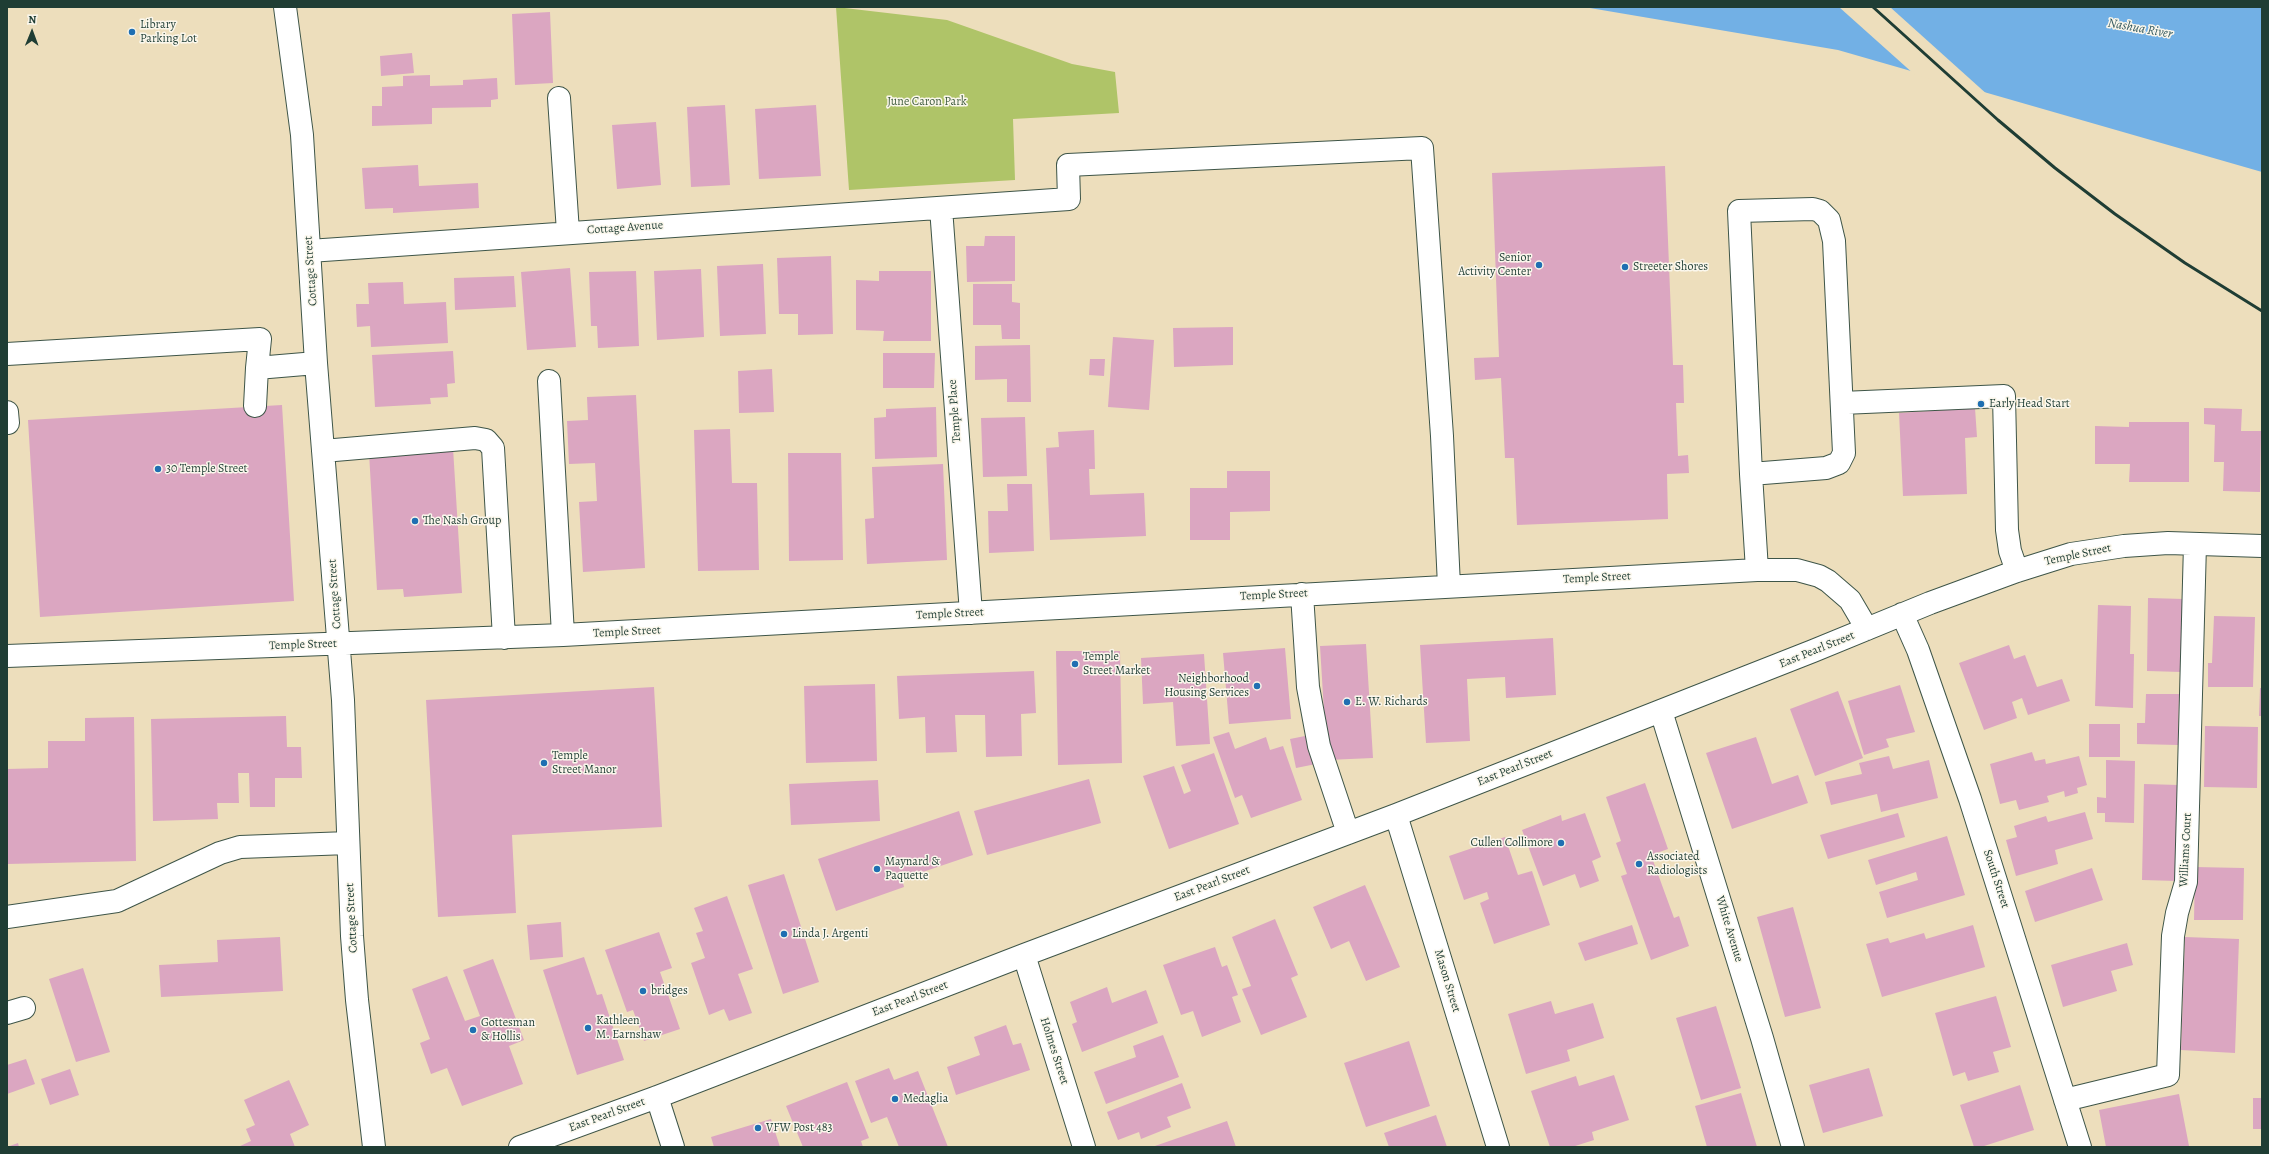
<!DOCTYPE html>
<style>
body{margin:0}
#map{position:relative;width:2269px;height:1154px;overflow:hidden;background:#eddebc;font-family:Alegreya,serif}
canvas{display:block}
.frame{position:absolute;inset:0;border:8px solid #1f3d34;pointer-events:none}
.north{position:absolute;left:12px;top:12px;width:40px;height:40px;-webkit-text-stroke:3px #fbf7ec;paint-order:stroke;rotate:1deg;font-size:11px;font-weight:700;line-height:16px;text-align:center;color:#1f3d34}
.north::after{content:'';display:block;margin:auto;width:14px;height:18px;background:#1f3d34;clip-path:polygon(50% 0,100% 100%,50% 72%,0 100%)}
</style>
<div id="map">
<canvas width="2269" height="1154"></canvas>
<div class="frame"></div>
<div class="north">N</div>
</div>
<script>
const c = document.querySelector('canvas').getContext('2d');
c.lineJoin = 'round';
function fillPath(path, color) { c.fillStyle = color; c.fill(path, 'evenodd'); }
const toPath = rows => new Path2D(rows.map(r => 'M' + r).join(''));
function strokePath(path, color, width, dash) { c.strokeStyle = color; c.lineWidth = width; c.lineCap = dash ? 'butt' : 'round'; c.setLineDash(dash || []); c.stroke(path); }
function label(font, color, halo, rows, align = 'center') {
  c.font = font + ' Alegreya,serif'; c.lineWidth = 3; c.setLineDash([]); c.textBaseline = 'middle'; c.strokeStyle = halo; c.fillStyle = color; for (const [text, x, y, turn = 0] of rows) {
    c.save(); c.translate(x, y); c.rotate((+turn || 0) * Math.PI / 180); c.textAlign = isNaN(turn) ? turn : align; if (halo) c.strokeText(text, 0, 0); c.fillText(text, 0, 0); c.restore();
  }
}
fillPath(toPath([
 [836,7,947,20,1072,64,1115,72,1119,113,1013,119,1015,180,849,190]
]), '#afc468');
fillPath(toPath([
 [1584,7,2262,7,2262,172,1838,50]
]), '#72b0e5');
fillPath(toPath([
 [1839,7,1890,7,1989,96,1915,75]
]), '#eddebc');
fillPath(toPath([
 [550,12,553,83,515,85,512,14],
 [412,53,414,73,381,76,380,56],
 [430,75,430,86,463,85,463,80,497,78,498,99,491,100,491,107,432,108,432,124,372,126,372,106,382,106,382,87,403,86,403,76],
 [725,105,730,185,691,187,687,107],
 [816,105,821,176,759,179,755,109],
 [656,122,661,185,617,189,612,125],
 [418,165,419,186,478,183,479,208,393,213,393,208,365,209,362,168],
 [1665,166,1673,365,1683,365,1684,403,1676,403,1678,456,1688,455,1689,473,1667,474,1668,519,1517,525,1514,458,1505,458,1501,378,1475,380,1474,358,1499,357,1492,173],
 [985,236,1015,236,1015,281,967,282,966,246,984,246],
 [831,256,833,334,798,335,798,314,779,314,777,258],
 [763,264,766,334,720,336,717,266],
 [570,268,576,347,527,350,521,272],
 [701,269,704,337,657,340,654,271],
 [636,271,639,346,598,348,597,326,591,326,589,272],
 [879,271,931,271,931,341,883,341,884,331,856,330,856,280,879,281],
 [514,276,516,307,455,310,454,278],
 [403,282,404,304,446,302,448,343,371,347,370,326,357,327,356,304,369,304,368,283],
 [973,284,1012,284,1012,302,1020,303,1020,339,1002,339,1001,325,973,325],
 [1233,327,1233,365,1174,367,1173,328],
 [1113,337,1154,340,1149,410,1108,407],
 [1030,345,1031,402,1007,402,1007,379,975,380,975,346],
 [453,351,455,383,447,384,448,397,430,398,431,404,375,407,372,355],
 [883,353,935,353,934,388,883,388],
 [1090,359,1105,359,1104,376,1089,375],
 [772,369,774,412,739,413,738,371],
 [636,395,645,568,583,572,579,502,597,501,595,463,569,464,567,421,588,420,587,397],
 [282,405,294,601,40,617,28,420],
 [936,407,937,457,875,459,874,418,886,417,886,409],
 [1975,408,1977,437,1965,438,1967,494,1903,496,1899,413],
 [2204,408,2242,409,2241,431,2261,431,2260,492,2223,491,2224,462,2214,462,2215,425,2204,424],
 [1025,417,1027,476,983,477,981,418],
 [2129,422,2189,422,2189,482,2129,482,2130,464,2095,464,2095,426,2129,427],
 [730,429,732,483,757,483,759,570,698,571,694,430],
 [1094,430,1095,469,1089,469,1090,495,1144,493,1146,536,1050,540,1046,448,1059,447,1058,432],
 [453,448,462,593,404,597,403,589,377,590,369,453],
 [788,453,841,453,843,560,789,561],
 [943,464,947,560,867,564,865,519,874,518,872,467],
 [1227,471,1270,471,1270,511,1230,512,1230,540,1190,540,1190,488,1227,488],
 [1007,484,1032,484,1034,551,989,553,988,511,1008,511],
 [2148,598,2184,599,2182,672,2147,671],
 [2098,605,2131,606,2130,654,2134,654,2133,708,2095,706],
 [2214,616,2255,617,2253,687,2208,687,2208,663,2212,663],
 [1553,638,1556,695,1506,698,1505,677,1467,679,1470,741,1426,743,1420,645],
 [1366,644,1373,758,1327,760,1320,646],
 [2009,645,2014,659,2025,655,2037,687,2062,679,2070,701,2028,715,2022,698,2012,702,2017,718,1984,730,1959,663],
 [1285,648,1291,719,1229,724,1223,653],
 [1056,651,1120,651,1122,763,1058,765],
 [1204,654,1210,744,1176,746,1173,702,1143,704,1141,658],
 [1034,671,1036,713,1021,714,1022,756,986,757,985,715,955,715,957,752,926,753,925,717,899,719,897,676],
 [875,684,877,761,806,763,804,686],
 [1900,685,1915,732,1886,739,1889,747,1864,755,1848,701],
 [654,687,662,827,512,835,516,913,438,917,426,700],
 [2260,688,2262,688,2262,716,2259,716],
 [1838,691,1863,758,1815,776,1790,709],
 [2146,694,2179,694,2178,745,2137,744,2137,723,2145,723],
 [286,716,287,747,301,747,302,778,275,778,275,807,250,807,249,773,238,773,239,803,217,803,218,819,153,821,151,719],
 [134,717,136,861,7,864,7,769,48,768,48,741,85,741,85,718],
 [2089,724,2120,724,2120,757,2089,757],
 [2205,726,2258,727,2257,788,2204,787],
 [1229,732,1235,749,1266,737,1270,750,1283,746,1302,800,1251,818,1242,795,1235,798,1213,737],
 [1310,735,1316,764,1296,768,1290,739],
 [1756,737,1772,784,1798,775,1808,803,1732,829,1706,753],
 [2032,752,2035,761,2045,759,2046,764,2079,756,2087,785,2077,788,2078,793,2065,797,2064,791,2047,796,2049,802,2019,810,2016,800,2000,804,1990,764],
 [1214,753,1239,824,1169,849,1143,776,1174,766,1184,794,1191,791,1181,765],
 [1889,756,1893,769,1929,760,1938,798,1881,812,1877,794,1831,805,1825,782,1862,774,1859,763],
 [2106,760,2135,761,2134,823,2105,822,2105,813,2097,813,2097,797,2106,798],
 [1089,779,1101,823,987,855,974,811],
 [878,780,880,821,791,825,789,784],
 [1645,783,1668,849,1651,855,1674,918,1679,916,1689,946,1651,960,1621,876,1627,874,1616,843,1621,841,1606,797],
 [2144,784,2179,785,2177,881,2142,880],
 [959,811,973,855,902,879,904,887,836,911,818,859],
 [2085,812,2093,839,2055,850,2058,864,2016,876,2006,840,2017,837,2014,826,2046,816,2048,822],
 [1585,813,1601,857,1592,861,1599,881,1580,888,1575,874,1543,886,1522,830,1561,815,1562,821],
 [1898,813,1905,837,1828,859,1820,835],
 [1947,836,1965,895,1887,918,1879,892,1918,880,1916,872,1876,885,1868,860],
 [1505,837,1518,875,1532,871,1550,925,1494,944,1480,903,1489,899,1487,892,1464,900,1449,856],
 [2195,867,2244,868,2243,920,2194,920],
 [2092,868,2103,900,2035,922,2025,891],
 [784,874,819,982,783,994,748,885],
 [1365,885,1400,967,1366,981,1349,941,1331,949,1313,907],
 [727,896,753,969,738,974,752,1013,729,1021,724,1009,709,1015,691,963,705,958,696,933,703,931,694,908],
 [1793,907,1821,1008,1785,1017,1757,917],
 [1275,919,1298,975,1291,978,1307,1017,1261,1035,1242,989,1251,986,1232,937],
 [561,922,563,957,530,960,527,925],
 [1632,925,1638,944,1585,961,1578,943],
 [1973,925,1985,967,1882,997,1866,944,1888,938,1890,943,1924,933,1926,939],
 [659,932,672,968,660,972,680,1029,644,1041,633,1010,627,1012,605,950],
 [280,937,283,991,161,997,159,965,218,962,217,940],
 [2185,937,2239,939,2235,1053,2181,1050],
 [2127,943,2133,965,2111,971,2117,991,2063,1007,2051,965],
 [1215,947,1222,967,1227,965,1238,995,1232,997,1241,1022,1202,1037,1193,1011,1181,1015,1163,965],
 [584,957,597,995,602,994,624,1060,577,1075,543,970],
 [493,959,524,1040,509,1046,523,1084,462,1106,447,1068,431,1074,420,1043,430,1039,412,989,447,976,465,1021,480,1016,463,970],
 [83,968,110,1052,76,1062,49,979],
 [1107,987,1112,1003,1146,990,1158,1023,1082,1052,1072,1024,1077,1022,1070,1002],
 [1996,996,2011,1047,1993,1052,1999,1072,1968,1081,1965,1072,1953,1076,1935,1013],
 [1551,1001,1555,1014,1593,1003,1604,1038,1567,1050,1570,1061,1526,1074,1508,1014],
 [1716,1006,1741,1088,1701,1100,1676,1018],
 [1006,1025,1013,1045,1021,1043,1030,1070,956,1095,947,1067,980,1055,974,1037],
 [1163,1035,1179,1077,1106,1104,1094,1072,1136,1057,1133,1046],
 [1409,1041,1430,1106,1366,1127,1344,1063],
 [26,1059,35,1084,7,1094,7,1065],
 [889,1068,894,1080,918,1071,948,1147,899,1147,887,1117,871,1123,855,1081],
 [1869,1068,1883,1116,1823,1133,1809,1085],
 [70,1069,79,1095,50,1105,41,1079],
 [1614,1075,1629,1120,1592,1132,1594,1140,1572,1147,1550,1147,1531,1091,1576,1076,1579,1086],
 [289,1080,309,1125,290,1134,295,1147,238,1147,251,1141,246,1129,255,1125,244,1100],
 [847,1082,869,1138,861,1141,863,1147,803,1147,786,1106],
 [1182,1083,1191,1108,1167,1117,1171,1127,1141,1139,1139,1132,1118,1140,1107,1112],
 [2020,1085,2034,1130,1981,1147,1974,1147,1960,1105],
 [1741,1093,1757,1147,1707,1147,1695,1106],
 [2179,1094,2189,1146,2106,1147,2099,1110],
 [2253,1098,2262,1098,2262,1129,2253,1129],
 [1436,1115,1447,1147,1389,1147,1384,1133],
 [771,1119,780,1147,714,1147,711,1137],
 [1227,1121,1236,1147,1152,1147],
 [18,1143,19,1147,7,1147]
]), '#dba6c1');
const minor = toPath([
 [285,7,302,135,316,363,343,700,352,936,357,1000,374,1147],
 [559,98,568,232],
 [941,208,971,613],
 [309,251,1069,199,1068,165,1422,148,1442,436,1449,586],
 [7,354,260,339,257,368,316,363],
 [549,381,563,635],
 [1842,403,2004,396,2007,530,2010,551,2017,571],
 [255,406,257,368],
 [7,412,8,423],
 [323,451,475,438,486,440,493,448,504,638],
 [1751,474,1826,468,1839,463,1844,453,1834,241,1829,220,1820,211,1813,209,1739,211,1751,474,1757,570],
 [1302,594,1308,687,1319,746,1348,833],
 [1902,614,1918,650,1970,799,2080,1147],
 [7,656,563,635,1757,570,1797,570,1819,576,1828,581,1850,600,1867,629],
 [1661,711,1762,1038,1793,1147],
 [1396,815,1498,1147],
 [7,917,117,901,220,853,240,847,348,843],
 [1024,955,1084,1147],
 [7,1013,24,1008],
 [657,1097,673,1147],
 [2065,1100,2168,1075,2173,936,2177,913,2186,882,2195,544],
 [520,1147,657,1097,1024,955,1396,815,1813,651,1930,603,2017,571,2071,554,2124,546,2168,543,2262,546]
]);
strokePath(minor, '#3e5548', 24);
strokePath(minor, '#fff', 22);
strokePath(toPath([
 [1873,7,1998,120,2055,168,2115,214,2185,263,2262,311]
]), '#1f3d34', 3);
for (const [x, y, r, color] of [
 [132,32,4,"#1f6fb2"],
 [1539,265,4,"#1f6fb2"],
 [1625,267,4,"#1f6fb2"],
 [1981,404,4,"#1f6fb2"],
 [158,469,4,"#1f6fb2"],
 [415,521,4,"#1f6fb2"],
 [1075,664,4,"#1f6fb2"],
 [1257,686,4,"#1f6fb2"],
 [1347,702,4,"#1f6fb2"],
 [544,763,4,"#1f6fb2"],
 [1561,843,4,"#1f6fb2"],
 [1639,864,4,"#1f6fb2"],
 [877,869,4,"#1f6fb2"],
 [784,934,4,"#1f6fb2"],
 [643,991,4,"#1f6fb2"],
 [588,1028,4,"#1f6fb2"],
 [473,1030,4,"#1f6fb2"],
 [895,1099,4,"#1f6fb2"],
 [758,1128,4,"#1f6fb2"]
]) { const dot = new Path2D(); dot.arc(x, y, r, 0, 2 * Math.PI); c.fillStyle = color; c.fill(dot); strokePath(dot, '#fbf7ec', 1.5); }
label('12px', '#1f3d34', '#fbf7ec', [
 ["Library",140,25],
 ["Parking Lot",140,39],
 ["Senior",1531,258,"right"],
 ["Activity Center",1531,272,"right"],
 ["Streeter Shores",1633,267],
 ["Early Head Start",1989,404],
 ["30 Temple Street",166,469],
 ["The Nash Group",423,521],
 ["Temple",1083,657],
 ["Street Market",1083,671],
 ["Neighborhood",1249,679,"right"],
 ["Housing Services",1249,693,"right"],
 ["E. W. Richards",1355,702],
 ["Temple",552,756],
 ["Street Manor",552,770],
 ["Cullen Collimore",1553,843,"right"],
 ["Associated",1647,857],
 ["Radiologists",1647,871],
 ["Maynard &",885,862],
 ["Paquette",885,876],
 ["Linda J. Argenti",792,934],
 ["bridges",651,991],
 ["Kathleen",596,1021],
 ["M. Earnshaw",596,1035],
 ["Gottesman",481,1023],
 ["& Hollis",481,1037],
 ["Medaglia",903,1099],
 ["VFW Post 483",766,1128]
], 'left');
label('12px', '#435f41', '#fbf7ec', [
 ["June Caron Park",927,102]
]);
label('12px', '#1f3d34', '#fbf7ec', [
 ["Cottage Avenue",625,228,-4],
 ["Cottage Street",311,271,-94],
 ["Temple Place",955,411,-94],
 ["Temple Street",2078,555,-12],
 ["Temple Street",1597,578,-3],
 ["Cottage Street",335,594,-94],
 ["Temple Street",1274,595,-3],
 ["Temple Street",950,614,-3],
 ["Temple Street",627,632,-3],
 ["Temple Street",303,645,-2],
 ["East Pearl Street",1817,650,-22],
 ["East Pearl Street",1515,768,-22],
 ["Williams Court",2186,850,-87],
 ["South Street",1996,879,72],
 ["East Pearl Street",1212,884,-21],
 ["Cottage Street",352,918,-93],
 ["White Avenue",1729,929,73],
 ["Mason Street",1447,981,73],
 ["East Pearl Street",910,999,-21],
 ["Holmes Street",1054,1051,72],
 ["East Pearl Street",607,1115,-20]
]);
label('italic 13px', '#345a60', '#fbf7ec', [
 ["Nashua River",2140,29,10]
]);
</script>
